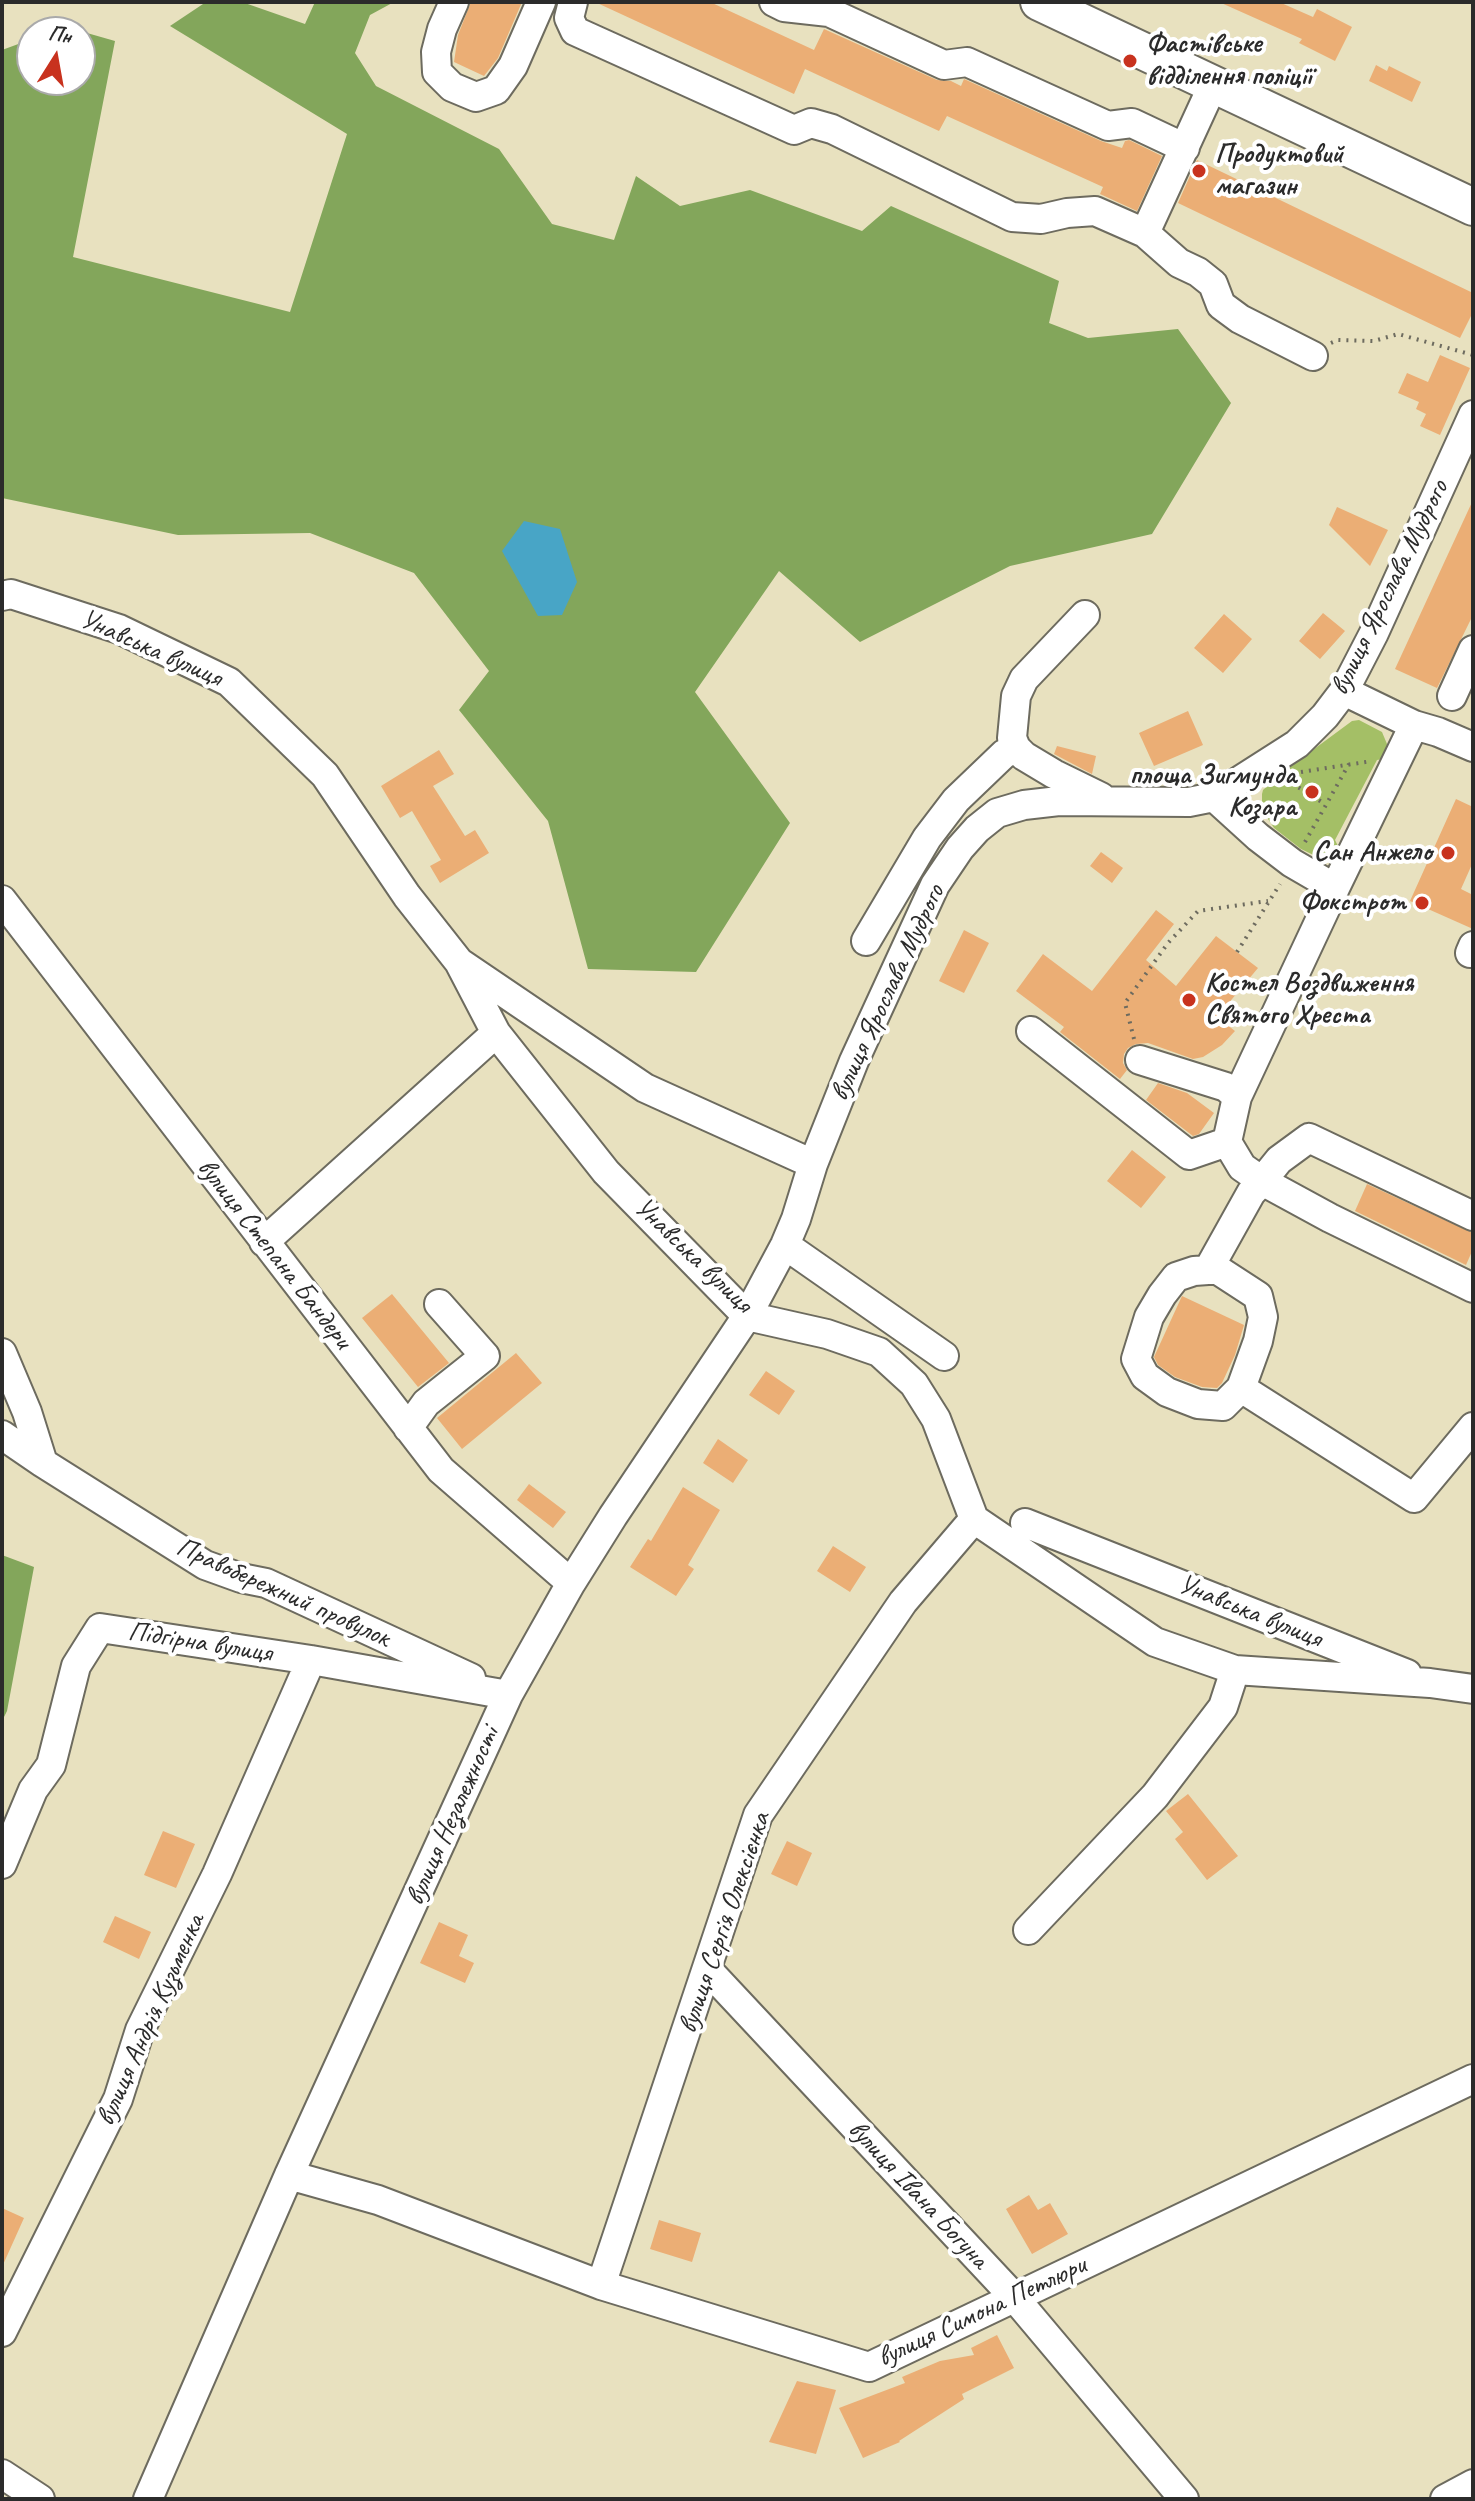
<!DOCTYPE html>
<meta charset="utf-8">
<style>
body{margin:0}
#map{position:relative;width:1475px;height:2501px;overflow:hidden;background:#e8e1bf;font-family:Caveat,sans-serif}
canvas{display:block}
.frame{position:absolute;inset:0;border:4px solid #2b2b2b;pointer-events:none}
.north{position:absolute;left:16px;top:16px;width:80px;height:80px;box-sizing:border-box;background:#fff;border:2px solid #aaa;border-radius:50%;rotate:11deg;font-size:22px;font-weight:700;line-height:32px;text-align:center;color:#2b2b2b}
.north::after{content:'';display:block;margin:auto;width:28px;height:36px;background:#c8321e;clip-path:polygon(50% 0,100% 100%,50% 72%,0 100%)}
</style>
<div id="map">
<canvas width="1475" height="2501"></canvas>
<div class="frame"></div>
<div class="north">Пн</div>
</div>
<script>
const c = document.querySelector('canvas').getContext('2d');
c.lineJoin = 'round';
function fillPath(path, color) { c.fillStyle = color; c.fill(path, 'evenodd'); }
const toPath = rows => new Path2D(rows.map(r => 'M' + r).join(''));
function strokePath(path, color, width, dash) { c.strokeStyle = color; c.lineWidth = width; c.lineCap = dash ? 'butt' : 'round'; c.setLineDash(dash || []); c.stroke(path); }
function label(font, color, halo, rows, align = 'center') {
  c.font = font + ' Caveat,sans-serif'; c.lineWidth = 8; c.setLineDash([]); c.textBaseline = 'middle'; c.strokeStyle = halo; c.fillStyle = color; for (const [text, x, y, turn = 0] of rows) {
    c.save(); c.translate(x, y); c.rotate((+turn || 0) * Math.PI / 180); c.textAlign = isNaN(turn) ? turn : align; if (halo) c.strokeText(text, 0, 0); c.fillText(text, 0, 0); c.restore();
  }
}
fillPath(toPath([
 [1359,720,1382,732,1387,744,1389,758,1377,760,1335,840,1341,852,1336,859,1328,862,1301,849,1274,828,1268,819,1262,803,1262,794,1263,790,1279,775,1352,721]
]), '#a4bf66');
fillPath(toPath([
 [206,2,242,2,305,24,315,2,394,2,370,15,355,53,376,86,499,149,552,224,614,240,636,176,680,206,750,190,862,231,891,206,1059,281,1049,323,1088,338,1178,329,1231,403,1152,534,1010,566,860,642,779,571,695,692,790,823,696,972,588,969,548,821,459,710,489,671,414,573,310,533,178,535,2,498,2,50,32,39,32,80,80,80,80,32,52,32,66,27,115,41,73,257,290,312,347,134,170,26],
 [2,1555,34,1567,7,1711,2,1721]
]), '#83a65b');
fillPath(toPath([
 [524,521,560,529,577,582,562,615,538,616,502,551]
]), '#48a5c6');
fillPath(toPath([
 [471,2,522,2,498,58,484,76,454,62,458,35],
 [595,2,710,2,814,50,824,29,937,80,951,81,961,86,964,79,1101,141,1122,148,1125,141,1129,140,1162,156,1137,211,1100,194,1103,187,947,116,939,131,805,69,794,94],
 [1219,2,1279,2,1313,17,1317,9,1352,27,1335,61,1299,43,1302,39],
 [1376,65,1387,71,1389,66,1421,82,1412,102,1369,81],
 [1197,160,1473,293,1473,312,1460,338,1178,203],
 [1440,355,1470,368,1440,435,1420,426,1426,414,1416,409,1419,402,1398,393,1407,373,1428,382],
 [1473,500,1473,615,1437,688,1395,669],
 [1337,507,1388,530,1370,566,1329,525],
 [1323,613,1345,631,1320,659,1299,641],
 [1224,614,1252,639,1223,673,1194,648],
 [1188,711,1203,745,1154,766,1139,733],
 [1057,746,1096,756,1092,774,1054,754],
 [439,750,454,774,433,786,465,836,475,830,489,853,440,883,430,866,441,860,412,811,400,818,381,786],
 [1456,799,1473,807,1473,862,1461,889,1473,895,1473,929,1410,901],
 [1101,852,1123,868,1112,883,1090,866],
 [1156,910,1174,924,1146,960,1176,986,1216,936,1258,968,1217,1017,1235,1031,1222,1045,1203,1057,1193,1059,1148,1043,1136,1044,1128,1048,1124,1054,1123,1063,1127,1070,1120,1079,1060,1032,1064,1027,1016,991,1043,954,1092,991],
 [964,930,989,943,964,993,939,981],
 [1158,1083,1187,1093,1214,1113,1199,1134,1193,1136,1146,1100],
 [1132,1150,1166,1177,1141,1208,1107,1181],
 [1367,1184,1473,1233,1473,1249,1466,1265,1355,1211],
 [392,1294,449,1363,418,1387,362,1318],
 [1182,1296,1244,1325,1235,1355,1222,1383,1217,1388,1202,1387,1175,1377,1158,1365,1154,1357],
 [516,1353,542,1383,462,1449,437,1418],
 [766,1371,795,1391,779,1415,749,1395],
 [718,1439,748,1460,733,1483,703,1463],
 [529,1484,566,1512,553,1528,517,1500],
 [683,1487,720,1510,688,1565,694,1569,676,1596,630,1567,648,1539,651,1541],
 [833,1546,866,1567,850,1592,817,1571],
 [1188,1794,1238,1856,1207,1880,1175,1839,1183,1832,1166,1811],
 [163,1831,195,1844,176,1888,144,1875],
 [787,1841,812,1853,797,1886,771,1874],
 [115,1916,151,1932,139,1959,103,1942],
 [439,1922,468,1935,459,1956,474,1963,465,1983,420,1963],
 [1029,2195,1038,2210,1050,2203,1068,2234,1032,2254,1006,2209],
 [2,2208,24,2218,2,2267],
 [659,2220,701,2233,692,2262,650,2249],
 [997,2335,1014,2368,962,2394,964,2399,899,2441,900,2442,863,2458,839,2408,905,2383,902,2377,940,2361,974,2355,971,2348],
 [797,2381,836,2390,816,2454,769,2442]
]), '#ebae75');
const minor = toPath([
 [454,2,442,29,436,52,437,72,452,87,476,97,496,90,513,66,541,2],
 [573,2,569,18,575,31,794,130,811,123,832,129,1012,217,1041,219,1067,213,1095,211,1145,233,1179,263,1198,272,1213,284,1221,305,1240,319,1313,356],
 [774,2,784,7,829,12,944,65,967,62,1108,126,1132,123,1185,148],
 [1145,233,1213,85],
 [2,596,11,594,119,629,229,682,325,775,407,896,459,962,645,1088,813,1164],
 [1344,691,1414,725,1438,732,1473,747],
 [1452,696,1473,650],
 [1016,748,1024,756,1054,774,1101,797],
 [1214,797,1258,837,1292,863,1335,888,1414,725],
 [2,900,441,1470,571,1583],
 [866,941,927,838,956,800,1004,754,1016,748,1012,738,1016,696,1024,679,1085,615],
 [1470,953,1473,946],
 [459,962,496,1033,606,1172,747,1316,827,1334,879,1352,914,1384,936,1419,974,1519,1155,1642,1235,1670,1430,1683,1473,1689],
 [1031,1031,1189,1155,1227,1142,1237,1097,1335,888],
 [1140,1060,1226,1087,1237,1097],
 [1473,1216,1309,1138,1279,1160,1262,1181,1330,1218,1473,1288],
 [264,1242,496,1033],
 [785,1245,944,1356],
 [1208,1270,1218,1270,1258,1296,1263,1317,1258,1341,1241,1388,1223,1406,1198,1404,1167,1392,1145,1376,1136,1359,1149,1317,1162,1295,1176,1277,1194,1271,1208,1270,1251,1193,1262,1181,1242,1167,1227,1142],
 [2,1353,27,1412,43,1463,205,1565,241,1578,266,1583,471,1678],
 [1241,1388,1414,1498,1473,1427],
 [408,1428,426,1403,485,1356,439,1304],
 [2,1435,43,1463],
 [1025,1523,1407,1674],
 [2,1864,33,1790,51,1765,76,1666,100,1628,311,1660,508,1695],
 [1028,1930,1155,1796,1223,1707,1235,1670],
 [707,1969,1014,2297,1184,2499],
 [289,2175,378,2200,601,2285,869,2367,1473,2079],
 [601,2285,758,1815,903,1602,974,1519],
 [2,2332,118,2099,140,2030,217,1874,311,1660],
 [2,2474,40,2499],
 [148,2499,289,2175,508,1695,571,1583,613,1516,747,1316,785,1245,796,1219,813,1164,854,1061,935,885,960,848,977,829,997,813,1024,805,1059,801,1189,802,1214,797,1297,744,1325,716,1344,691,1374,633,1473,415],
 [1445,2499,1473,2484]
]);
const major = toPath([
 [1039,2,1473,207]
]);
strokePath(minor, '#6d6b5f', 32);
strokePath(major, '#6d6b5f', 40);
strokePath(toPath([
 [1331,343,1338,340,1374,341,1398,334,1473,355],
 [1301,772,1372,761],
 [1285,779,1325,804],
 [1305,842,1349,764],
 [1237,952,1280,884],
 [1134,1039,1125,1003,1168,943,1198,911,1268,901]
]), '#6d6b5f', 4, [2, 6]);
strokePath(minor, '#fff', 28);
strokePath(major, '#fff', 36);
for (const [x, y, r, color] of [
 [1130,61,8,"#c8321e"],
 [1199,171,8,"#c8321e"],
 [1312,792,8,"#c8321e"],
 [1448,853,8,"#c8321e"],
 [1422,903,8,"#c8321e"],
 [1189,1000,8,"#c8321e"]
]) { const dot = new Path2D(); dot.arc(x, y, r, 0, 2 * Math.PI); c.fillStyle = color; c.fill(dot); strokePath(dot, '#fff', 3); }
label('bold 28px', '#2b2b2b', '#fff', [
 ["Фастівське",1146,45],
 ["відділення поліції",1146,77],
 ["Продуктовий",1215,155],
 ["магазин",1215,187],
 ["площа Зигмунда",1296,776,"right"],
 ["Козара",1296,808,"right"],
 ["Сан Анжело",1432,853,"right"],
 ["Фокстрот",1406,903,"right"],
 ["Костел Воздвиження",1205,984],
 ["Святого Хреста",1205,1016]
], 'left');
label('28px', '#2b2b2b', '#fff', [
 ["вулиця Ярослава Мудрого",1390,588,-64],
 ["Унавська вулиця",151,649,24],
 ["вулиця Ярослава Мудрого",888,993,-65],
 ["вулиця Степана Бандери",274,1254,52],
 ["Унавська вулиця",693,1256,44],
 ["Правобережний провулок",283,1593,24],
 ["Унавська вулиця",1250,1612,22],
 ["Підгірна вулиця",200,1643,9],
 ["вулиця Незалежності",453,1816,-66],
 ["вулиця Сергія Олексієнка",725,1923,-71],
 ["вулиця Андрія Кузьменка",151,2020,-66],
 ["вулиця Івана Богуна",918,2195,47],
 ["вулиця Симона Петлюри",982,2312,-25]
]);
</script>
